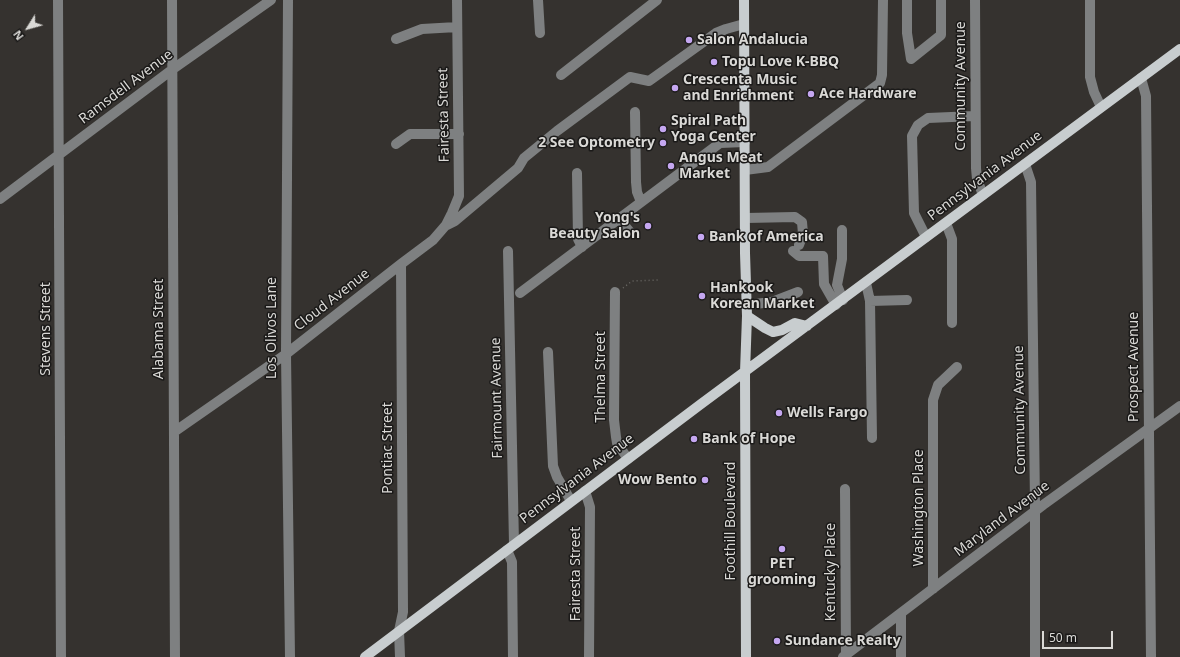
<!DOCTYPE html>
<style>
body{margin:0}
#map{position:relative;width:1180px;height:657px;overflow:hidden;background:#35322f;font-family:"Noto Sans",sans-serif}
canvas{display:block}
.north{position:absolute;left:8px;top:8px;width:40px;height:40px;-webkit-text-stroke:3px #1b1a19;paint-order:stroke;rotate:233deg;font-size:11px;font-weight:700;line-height:16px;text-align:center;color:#dad9d6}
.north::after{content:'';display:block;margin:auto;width:14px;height:18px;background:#dad9d6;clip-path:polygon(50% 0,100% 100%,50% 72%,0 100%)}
.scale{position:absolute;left:1042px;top:631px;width:71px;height:18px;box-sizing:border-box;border:2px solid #dad9d6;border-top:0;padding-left:5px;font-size:12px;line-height:14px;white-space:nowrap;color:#dad9d6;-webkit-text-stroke:3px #1b1a19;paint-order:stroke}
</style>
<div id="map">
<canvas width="1180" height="657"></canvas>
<div class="north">N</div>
<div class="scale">50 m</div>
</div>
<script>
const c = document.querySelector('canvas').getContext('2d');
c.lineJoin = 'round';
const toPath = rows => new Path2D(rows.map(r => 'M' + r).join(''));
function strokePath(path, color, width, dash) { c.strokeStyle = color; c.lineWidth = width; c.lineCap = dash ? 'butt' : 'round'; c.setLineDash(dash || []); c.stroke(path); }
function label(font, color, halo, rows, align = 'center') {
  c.font = font + ' "Noto Sans",sans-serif'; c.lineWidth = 3; c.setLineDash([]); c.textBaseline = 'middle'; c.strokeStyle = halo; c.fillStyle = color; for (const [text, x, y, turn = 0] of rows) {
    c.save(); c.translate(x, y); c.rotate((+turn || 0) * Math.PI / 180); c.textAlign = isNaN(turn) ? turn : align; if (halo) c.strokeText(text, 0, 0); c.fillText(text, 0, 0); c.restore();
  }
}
strokePath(toPath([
 [623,288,632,281,660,280]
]), '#6a6865', 1.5, [1, 3]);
strokePath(toPath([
 [58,0,61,657],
 [172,0,175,657],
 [288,0,286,354,290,657],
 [538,0,540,33],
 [907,0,907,33,911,59,941,35,941,0],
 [975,0,976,168,977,179,983,195],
 [1090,0,1090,77,1094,92,1101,107],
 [396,39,422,29,457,27],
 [561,75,657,0],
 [1141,78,1146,96,1151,657],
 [635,112,636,182,637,192,641,202],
 [396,144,410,134,459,134],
 [1025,164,1031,182,1035,504,1035,657],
 [745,170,768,167,880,83,882,75,883,0],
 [577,173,578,239,582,247],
 [0,199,173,69,271,0],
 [746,218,795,217,802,222,803,234,799,245],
 [619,219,630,232],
 [946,223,952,239,952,323],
 [447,225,455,221,518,168,524,158,557,131,630,77,649,81,716,33,726,29,744,24],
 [842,230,842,259,837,285,843,300],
 [926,237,914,213,912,136,918,125,928,118,975,116],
 [508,251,514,544],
 [793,251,799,256,823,256,824,284,836,305],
 [866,283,870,301,872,438],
 [615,292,614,420,616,437,617,443,628,459],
 [520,293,720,143,745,142],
 [870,301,907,300],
 [746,305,772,302,798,292],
 [548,352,553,466,557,477,571,501],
 [174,432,286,354,401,264,433,240,446,225,452,213,459,196,457,0],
 [845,489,846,655],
 [585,491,590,507,589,657],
 [507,550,512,562,513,657],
 [933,589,933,400,938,385,957,367],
 [901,613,901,657],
 [400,657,399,631,403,612,401,264],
 [843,657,1043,505,1180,406]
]), '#7e8081', 10);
strokePath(toPath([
 [744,0,745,253,747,316,745,372,746,657],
 [747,316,765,328,773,332,782,330,795,323,807,326],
 [365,657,701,404,1180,49]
]), '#c8cdcf', 10);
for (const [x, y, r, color] of [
 [689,40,4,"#c5a7f1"],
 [714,62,4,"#c5a7f1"],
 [675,88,4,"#c5a7f1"],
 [811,94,4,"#c5a7f1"],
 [663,129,4,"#c5a7f1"],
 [663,143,4,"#c5a7f1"],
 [671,166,4,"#c5a7f1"],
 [648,226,4,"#c5a7f1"],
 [701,237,4,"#c5a7f1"],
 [702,296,4,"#c5a7f1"],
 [779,413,4,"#c5a7f1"],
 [694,439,4,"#c5a7f1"],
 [705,480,4,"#c5a7f1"],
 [782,549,4,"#c5a7f1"],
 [777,641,4,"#c5a7f1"]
]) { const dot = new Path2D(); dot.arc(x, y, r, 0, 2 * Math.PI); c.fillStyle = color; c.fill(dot); strokePath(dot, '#1b1a19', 1.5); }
label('bold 14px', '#dad9d6', '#1b1a19', [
 ["Salon Andalucia",697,40],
 ["Topu Love K-BBQ",722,62],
 ["Crescenta Music",683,80],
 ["and Enrichment",683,96],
 ["Ace Hardware",819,94],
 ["Spiral Path",671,121],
 ["Yoga Center",671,137],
 ["2 See Optometry",655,143,"right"],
 ["Angus Meat",679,158],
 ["Market",679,174],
 ["Yong's",640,218,"right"],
 ["Beauty Salon",640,234,"right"],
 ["Bank of America",709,237],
 ["Hankook",710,288],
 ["Korean Market",710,304],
 ["Wells Fargo",787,413],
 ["Bank of Hope",702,439],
 ["Wow Bento",697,480,"right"],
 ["PET",782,564,"center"],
 ["grooming",782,580,"center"],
 ["Sundance Realty",785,641]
], 'left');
label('14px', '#dad9d6', '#1b1a19', [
 ["Community Avenue",961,86,-90],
 ["Ramsdell Avenue",126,87,-37],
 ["Fairesta Street",444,115,-91],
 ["Pennsylvania Avenue",985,176,-37],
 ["Cloud Avenue",332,300,-38],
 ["Los Olivos Lane",272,328,-90],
 ["Stevens Street",46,329,-90],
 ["Alabama Street",159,329,-90],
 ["Prospect Avenue",1134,367,-90],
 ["Thelma Street",601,377,-90],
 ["Fairmount Avenue",497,398,-91],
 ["Community Avenue",1020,410,-91],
 ["Pontiac Street",388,448,-90],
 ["Pennsylvania Avenue",577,479,-37],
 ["Washington Place",919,508,-90],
 ["Maryland Avenue",1002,519,-37],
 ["Foothill Boulevard",731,521,-90],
 ["Kentucky Place",831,572,-90],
 ["Fairesta Street",576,574,-90]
]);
</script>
